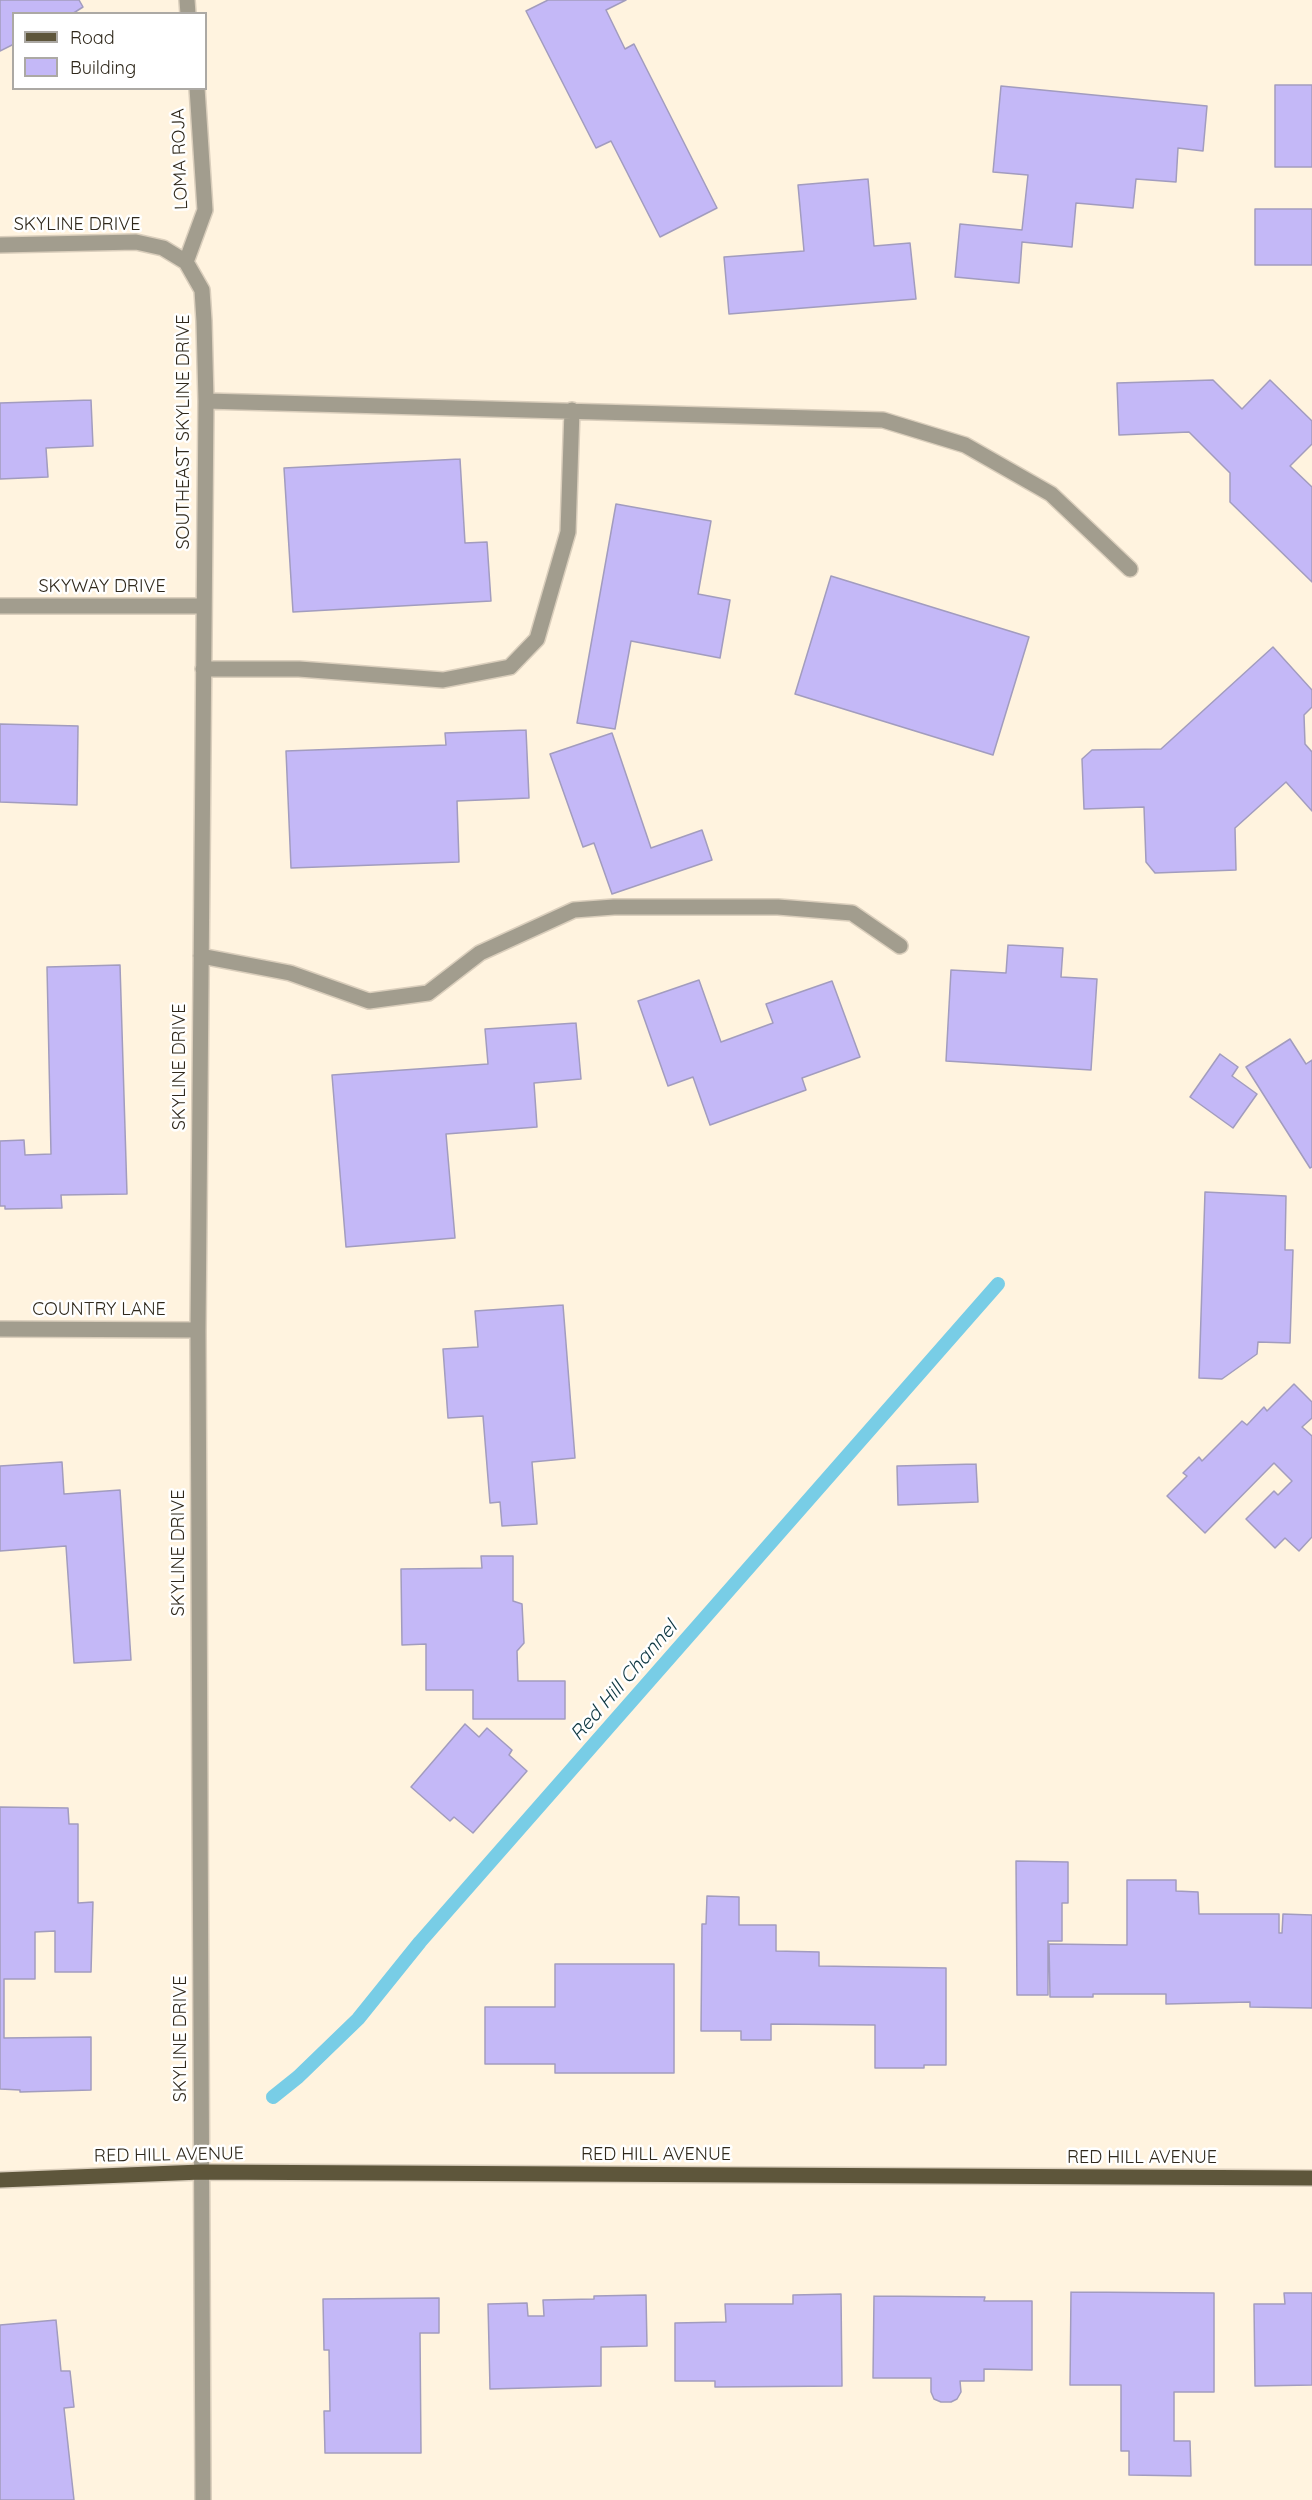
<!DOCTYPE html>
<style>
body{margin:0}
#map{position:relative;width:1312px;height:2500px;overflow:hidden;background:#fff3df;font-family:Quicksand,sans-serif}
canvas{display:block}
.legend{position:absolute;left:12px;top:12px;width:195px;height:78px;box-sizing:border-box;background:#fff;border:2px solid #aca9a4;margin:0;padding:8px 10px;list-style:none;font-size:18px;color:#2f281b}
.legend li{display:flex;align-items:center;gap:12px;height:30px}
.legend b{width:30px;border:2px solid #aca9a4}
</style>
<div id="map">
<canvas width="1312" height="2500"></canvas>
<ul class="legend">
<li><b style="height:8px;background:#5e563b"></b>Road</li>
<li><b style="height:16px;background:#c4b8f7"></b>Building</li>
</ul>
</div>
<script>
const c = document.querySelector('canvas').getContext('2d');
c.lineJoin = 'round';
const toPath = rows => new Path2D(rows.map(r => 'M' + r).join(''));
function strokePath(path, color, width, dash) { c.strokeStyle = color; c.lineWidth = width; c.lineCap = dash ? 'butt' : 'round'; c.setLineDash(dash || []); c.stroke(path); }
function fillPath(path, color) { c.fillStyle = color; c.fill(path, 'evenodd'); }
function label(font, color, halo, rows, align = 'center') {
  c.font = font + ' Quicksand,sans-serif'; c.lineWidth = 5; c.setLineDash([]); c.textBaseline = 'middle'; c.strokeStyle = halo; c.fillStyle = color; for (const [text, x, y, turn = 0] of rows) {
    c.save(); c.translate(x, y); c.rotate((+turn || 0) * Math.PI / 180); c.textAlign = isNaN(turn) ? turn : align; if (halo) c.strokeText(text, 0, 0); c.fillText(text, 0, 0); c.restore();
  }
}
strokePath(toPath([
 [273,2097,298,2077,358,2019,420,1942,998,1284]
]), '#78cde6', 14);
const building = toPath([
 [0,0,79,0,83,7,72,14,14,14,14,44,0,51,0,0],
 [548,0,626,0,606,10,625,49,634,44,717,208,660,237,611,141,596,148,526,11,548,0],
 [1275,85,1312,85,1312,167,1275,167,1275,85],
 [1001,86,1207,106,1203,151,1178,148,1176,182,1136,179,1133,208,1076,203,1072,247,1022,242,1019,283,955,277,960,224,1022,230,1028,175,993,172,1001,86],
 [868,179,874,246,910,243,916,299,729,314,724,257,804,251,798,185,868,179],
 [1255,209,1312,209,1312,265,1255,265,1255,209],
 [1213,380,1242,409,1270,380,1312,421,1312,444,1290,466,1312,487,1312,582,1230,502,1230,473,1189,432,1119,435,1117,383,1213,380],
 [91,400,93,446,46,448,48,477,0,479,0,403,91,400],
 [460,459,465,543,487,542,491,601,293,612,284,468,460,459],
 [616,504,711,521,698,594,730,600,720,658,631,641,615,729,577,723,616,504],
 [831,576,1029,637,993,755,795,694,831,576],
 [1273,647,1312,690,1312,707,1304,715,1305,744,1312,752,1312,811,1286,782,1235,828,1236,870,1155,873,1146,862,1144,807,1084,809,1082,759,1092,750,1161,749,1273,647],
 [0,724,78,726,77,805,0,802,0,724],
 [526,730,529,798,457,801,459,862,291,868,286,751,446,745,445,733,526,730],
 [612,733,651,848,702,830,712,860,612,894,594,843,583,847,550,754,612,733],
 [1008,945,1063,948,1061,977,1097,979,1091,1070,946,1061,951,970,1006,973,1008,945],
 [120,965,127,1194,61,1195,62,1208,5,1209,5,1206,0,1206,0,1141,24,1140,25,1155,51,1154,47,967,120,965],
 [699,980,721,1042,773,1023,766,1004,832,981,860,1057,802,1078,806,1090,710,1125,693,1077,668,1086,638,1001,699,980],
 [576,1023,581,1079,534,1083,537,1127,446,1134,455,1238,346,1247,332,1075,488,1064,485,1029,576,1023],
 [1290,1039,1306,1064,1312,1060,1312,1167,1310,1168,1246,1067,1290,1039],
 [1220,1054,1238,1067,1232,1076,1257,1094,1233,1128,1190,1097,1220,1054],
 [1205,1192,1286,1196,1285,1250,1293,1250,1290,1343,1258,1342,1257,1354,1222,1379,1199,1378,1205,1192],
 [563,1305,575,1458,532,1462,537,1524,502,1526,500,1502,490,1503,483,1416,448,1418,443,1349,478,1347,475,1311,563,1305],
 [1294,1384,1312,1402,1312,1418,1302,1427,1312,1436,1312,1537,1299,1551,1285,1538,1275,1548,1246,1519,1274,1491,1278,1495,1292,1481,1274,1463,1205,1533,1167,1496,1187,1476,1183,1473,1199,1457,1202,1461,1242,1421,1247,1425,1264,1407,1267,1411,1294,1384],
 [62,1462,64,1494,120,1490,131,1660,74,1663,66,1546,0,1551,0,1466,62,1462],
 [976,1464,978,1502,898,1505,897,1466,976,1464],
 [481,1556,513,1556,513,1601,522,1604,524,1643,517,1651,518,1681,565,1681,565,1719,473,1719,473,1690,426,1690,426,1644,402,1645,401,1569,482,1568,481,1556],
 [465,1724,479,1737,487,1728,512,1750,509,1755,527,1771,473,1833,454,1817,450,1821,411,1787,465,1724],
 [0,1807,68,1808,69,1824,78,1824,78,1903,93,1902,91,1972,55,1972,55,1931,35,1932,35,1979,4,1979,4,2038,91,2037,91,2090,20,2092,20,2090,0,2089,0,1807],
 [1016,1861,1068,1862,1068,1903,1062,1903,1062,1941,1048,1941,1048,1995,1017,1995,1016,1861],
 [1127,1880,1176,1880,1176,1891,1198,1892,1199,1914,1279,1914,1279,1933,1282,1933,1283,1914,1312,1915,1312,2008,1250,2007,1250,2002,1166,2004,1166,1994,1093,1994,1093,1997,1050,1997,1049,1944,1127,1945,1127,1880],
 [707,1896,739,1897,739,1925,776,1925,776,1951,819,1952,819,1966,946,1968,946,2065,924,2065,924,2068,875,2068,875,2025,771,2024,771,2040,741,2040,741,2031,701,2031,702,1924,706,1924,707,1896],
 [555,1964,674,1964,674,2073,555,2073,555,2064,485,2064,485,2007,555,2007,555,1964],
 [1071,2292,1214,2293,1214,2392,1174,2392,1174,2441,1190,2441,1191,2476,1129,2475,1129,2451,1121,2451,1121,2385,1070,2385,1071,2292],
 [1284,2293,1312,2293,1312,2385,1255,2386,1254,2304,1285,2304,1284,2293],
 [841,2294,842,2386,715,2387,715,2381,675,2381,675,2323,726,2322,725,2304,793,2304,793,2295,841,2294],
 [646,2295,647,2346,601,2347,601,2386,490,2389,488,2304,527,2303,528,2316,544,2316,543,2300,594,2299,594,2296,646,2295],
 [874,2296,985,2297,984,2301,1032,2301,1032,2370,984,2369,984,2381,960,2381,961,2392,957,2399,951,2402,941,2402,934,2399,931,2392,931,2378,873,2378,874,2296],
 [439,2298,439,2333,420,2333,421,2453,325,2453,324,2411,330,2411,329,2350,324,2350,323,2299,439,2298],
 [56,2320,61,2371,70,2371,74,2407,64,2408,74,2500,0,2500,0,2325,56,2320]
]);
fillPath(building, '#c4b8f7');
strokePath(building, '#a29cbe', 1.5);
const minor = toPath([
 [187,0,188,14],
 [0,245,136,242,163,248,186,262,202,290,204,321,206,401,198,1330,203,2500],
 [186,262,205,210,197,88],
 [206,401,883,420,965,445,1051,494,1130,569],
 [0,606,204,606],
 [203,669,299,669,443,680,510,667,537,639,568,532,572,410],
 [201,956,290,973,369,1001,428,993,480,953,574,910,614,907,778,907,852,913,900,946],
 [0,1329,198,1330]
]);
const major = toPath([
 [0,2180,201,2172,1312,2178]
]);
strokePath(minor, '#dacebc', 18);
strokePath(major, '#dacebc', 18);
strokePath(minor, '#a29d8e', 15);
strokePath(major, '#5e563b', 15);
label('18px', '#2f281b', '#fff', [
 ["LOMA ROJA",180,159,-92],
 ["SKYLINE DRIVE",77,225],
 ["SOUTHEAST SKYLINE DRIVE",184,432,-90],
 ["SKYWAY DRIVE",102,587],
 ["SKYLINE DRIVE",180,1067,-90],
 ["COUNTRY LANE",99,1310],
 ["SKYLINE DRIVE",179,1553,-90],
 ["SKYLINE DRIVE",181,2039,-90],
 ["RED HILL AVENUE",169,2155,-1],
 ["RED HILL AVENUE",656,2155],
 ["RED HILL AVENUE",1142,2158]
]);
label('italic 20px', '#0c3640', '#fff', [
 ["Red Hill Channel",624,1681,-49]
]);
</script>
